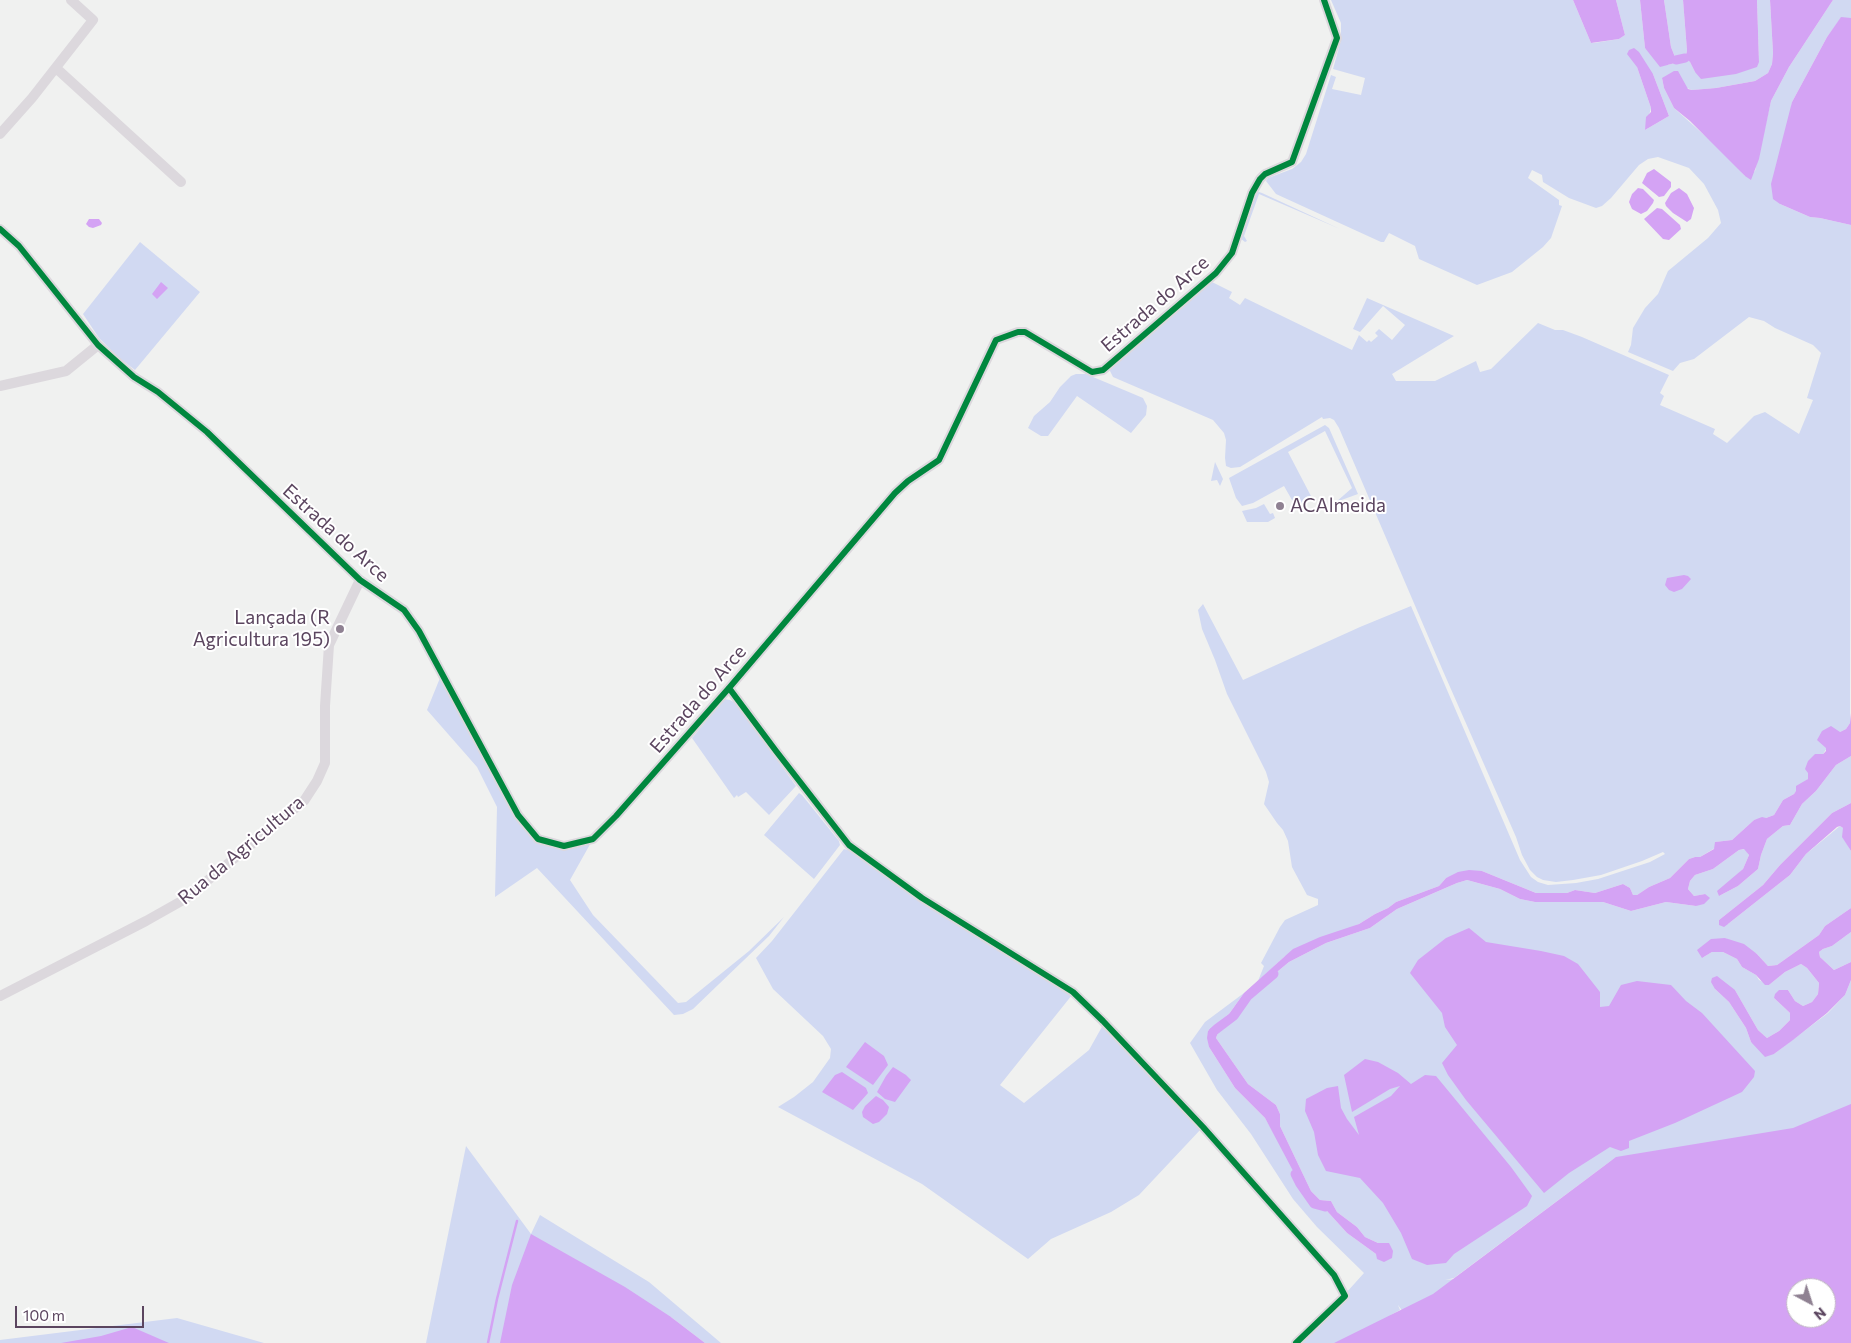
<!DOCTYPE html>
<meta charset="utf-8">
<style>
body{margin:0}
#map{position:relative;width:1851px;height:1343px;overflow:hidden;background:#f0f1f0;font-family:Commissioner,sans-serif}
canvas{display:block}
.north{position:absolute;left:1786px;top:1278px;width:50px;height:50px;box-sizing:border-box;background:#fff;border:1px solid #bdb5bf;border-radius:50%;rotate:140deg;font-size:14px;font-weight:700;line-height:20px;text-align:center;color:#5b455f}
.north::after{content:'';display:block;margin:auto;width:18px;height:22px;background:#8f8192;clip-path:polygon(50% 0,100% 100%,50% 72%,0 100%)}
.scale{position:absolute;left:15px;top:1306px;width:129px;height:22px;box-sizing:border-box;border:2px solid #5b455f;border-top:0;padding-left:6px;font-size:15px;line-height:18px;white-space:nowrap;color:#5b455f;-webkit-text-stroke:4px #fff;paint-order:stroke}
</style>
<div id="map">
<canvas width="1851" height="1343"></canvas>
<div class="north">N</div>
<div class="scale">100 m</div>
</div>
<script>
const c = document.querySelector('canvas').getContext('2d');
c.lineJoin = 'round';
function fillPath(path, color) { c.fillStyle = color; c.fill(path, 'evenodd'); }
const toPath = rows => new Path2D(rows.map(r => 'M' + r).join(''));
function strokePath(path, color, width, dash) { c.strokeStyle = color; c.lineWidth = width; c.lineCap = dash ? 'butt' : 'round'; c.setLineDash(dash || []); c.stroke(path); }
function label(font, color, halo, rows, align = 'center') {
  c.font = font + ' Commissioner,sans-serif'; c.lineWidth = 4; c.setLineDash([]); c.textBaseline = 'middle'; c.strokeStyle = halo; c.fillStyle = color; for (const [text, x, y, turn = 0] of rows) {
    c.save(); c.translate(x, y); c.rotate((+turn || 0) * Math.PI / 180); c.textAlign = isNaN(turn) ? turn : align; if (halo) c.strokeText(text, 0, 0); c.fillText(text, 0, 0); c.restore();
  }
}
fillPath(toPath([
 [1331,0,1573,0,1591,43,1594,43,1619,39,1625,35,1616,0,1640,0,1645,48,1668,65,1677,62,1671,47,1664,0,1683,0,1687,51,1685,58,1690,62,1695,72,1759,62,1757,0,1770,0,1773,53,1772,64,1768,73,1755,81,1716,88,1692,90,1662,78,1664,88,1674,108,1723,152,1745,176,1755,171,1771,101,1789,67,1833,0,1851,0,1851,18,1841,18,1827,37,1792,102,1780,204,1810,217,1820,218,1851,225,1850,723,1846,729,1840,732,1827,748,1823,754,1820,755,1808,773,1808,779,1794,794,1783,800,1774,815,1766,818,1754,820,1732,840,1715,842,1715,848,1700,857,1695,857,1689,859,1670,878,1649,887,1637,895,1633,895,1630,888,1623,884,1595,893,1575,890,1567,893,1551,894,1536,893,1482,871,1446,878,1439,886,1396,902,1388,908,1375,914,1359,924,1284,957,1258,981,1264,966,1261,963,1280,927,1285,920,1318,905,1318,899,1307,895,1292,867,1288,841,1283,830,1277,823,1264,804,1269,782,1266,772,1227,694,1215,660,1202,629,1198,610,1203,604,1243,680,1360,627,1411,606,1520,860,1531,877,1538,882,1548,885,1576,883,1598,879,1650,862,1665,854,1663,852,1642,861,1601,875,1573,880,1556,882,1543,880,1537,877,1530,870,1522,855,1516,837,1443,671,1339,428,1334,420,1330,418,1323,419,1322,417,1240,467,1231,468,1226,466,1225,458,1226,440,1224,433,1213,420,1113,377,1109,369,1212,282,1232,292,1229,298,1240,305,1245,298,1352,350,1359,335,1367,342,1369,340,1371,342,1378,336,1375,333,1379,329,1392,340,1405,325,1383,306,1360,332,1353,329,1367,298,1454,336,1392,374,1396,381,1435,381,1476,361,1480,372,1491,369,1538,323,1555,330,1563,330,1582,337,1669,375,1660,393,1664,396,1660,405,1715,429,1713,434,1727,443,1754,416,1765,412,1799,434,1813,400,1807,398,1821,353,1813,345,1775,328,1764,321,1749,317,1694,359,1680,363,1673,371,1628,352,1631,345,1633,328,1645,308,1658,294,1668,271,1708,238,1721,223,1718,210,1704,184,1689,168,1658,157,1648,159,1639,165,1611,198,1602,206,1596,208,1569,198,1543,182,1542,175,1532,170,1528,178,1559,200,1559,205,1562,206,1551,238,1543,247,1512,272,1477,285,1419,259,1415,246,1389,233,1384,242,1381,242,1276,194,1266,181,1268,178,1292,169,1301,162,1306,154,1331,75,1336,77,1332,89,1361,95,1365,78,1333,69,1341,40,1341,23],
 [1637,67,1653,74,1669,116,1645,130,1651,108],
 [1259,192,1262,193,1340,229,1259,194,1244,236,1247,241,1245,242,1240,238,1255,193],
 [140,242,200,292,135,370,119,358,99,338,83,314],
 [1076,374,1086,374,1143,398,1147,406,1146,415,1131,433,1077,396,1048,436,1041,436,1028,428,1034,416,1050,402,1060,387,1071,376],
 [1325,425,1329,428,1358,494,1336,502,1352,488,1325,431,1288,452,1312,498,1296,507,1284,486,1253,503,1242,506,1236,498,1229,478],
 [1215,462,1223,479,1220,486,1217,480,1211,481],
 [1264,504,1270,514,1273,513,1275,518,1268,522,1247,522,1242,511,1256,508],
 [442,673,518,815,538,839,564,846,593,839,570,880,593,915,678,1003,686,1002,749,951,784,917,769,936,693,1009,683,1014,674,1015,537,868,495,897,497,807,477,767,427,710],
 [724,699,730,700,736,703,796,786,769,815,746,792,738,797,737,795,734,798,692,738],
 [1851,756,1851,803,1832,813,1780,865,1763,885,1719,920,1728,924,1790,875,1806,854,1840,826,1843,828,1843,837,1851,851,1851,908,1825,926,1819,935,1777,965,1768,966,1757,954,1725,938,1702,958,1712,952,1723,952,1737,959,1742,967,1756,975,1759,980,1769,985,1785,972,1801,964,1807,968,1819,983,1818,994,1812,1002,1803,1006,1795,1001,1788,990,1774,998,1790,1013,1790,1020,1779,1031,1767,1038,1758,1030,1735,990,1715,989,1729,1002,1746,1028,1751,1042,1774,1054,1828,1013,1845,995,1851,980,1851,1341,1716,1343,1407,1317,1398,1305,1400,1310,1391,1315,1396,1343,1301,1343,1364,1273,1317,1227,1293,1199,1251,1134,1217,1090,1190,1043,1205,1022,1244,993,1229,1014,1208,1031,1209,1047,1235,1088,1265,1118,1314,1204,1327,1211,1347,1233,1376,1254,1378,1243,1365,1237,1357,1227,1337,1212,1331,1201,1320,1200,1311,1191,1280,1126,1280,1114,1276,1105,1248,1084,1216,1038,1220,1027,1234,1016,1248,996,1289,962,1326,943,1370,928,1397,909,1457,883,1467,880,1500,889,1520,899,1535,902,1603,902,1631,911,1666,902,1696,906,1705,894,1694,896,1688,889,1690,881,1695,875,1713,869,1739,850,1745,849,1749,855,1743,869,1719,896,1738,886,1758,869,1761,855,1767,839,1783,826,1790,825,1802,804,1816,791,1836,765],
 [1616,1157,1466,1278,1445,1280,1454,1278],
 [1796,1288,1826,1288,1826,1318,1796,1318],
 [799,793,802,795,839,841,840,845,814,879,764,835],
 [844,849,858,853,1072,995,1000,1085,1024,1103,1089,1050,1103,1025,1201,1129,1139,1195,1111,1212,1051,1239,1028,1259,922,1184,778,1107,794,1097,813,1082,830,1058,831,1049,823,1036,773,989,756,958,772,941],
 [1851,932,1851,962,1834,970,1820,957,1819,952,1823,949,1832,946],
 [466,1146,531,1234,540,1215,649,1282,721,1343,705,1343,671,1317,502,1343,426,1343],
 [177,1318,264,1343,0,1343,0,1340]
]), '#d1d9f2');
fillPath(toPath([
 [1573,0,1616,0,1625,35,1619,39,1591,43],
 [1640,0,1664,0,1671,47,1677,62,1675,63,1660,67,1645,48],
 [1683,0,1757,0,1759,62,1757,67,1736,74,1701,79,1695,72,1690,62,1685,58,1687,51],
 [1770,0,1833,0,1789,67,1771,101,1759,159,1751,180,1745,176,1690,121,1674,108,1664,88,1662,78,1674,71,1678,71,1688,89,1692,90,1716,88,1755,81,1768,73,1772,64,1773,53],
 [1841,17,1851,18,1851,225,1820,218,1810,217,1780,204,1773,199,1771,184,1792,102,1827,37],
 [1634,48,1639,52,1653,74,1669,116,1645,130,1646,117,1651,112,1651,108,1637,67,1627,54,1629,50],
 [1654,169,1671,182,1671,187,1664,196,1659,197,1642,183,1647,173],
 [1638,188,1643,189,1654,200,1653,203,1647,211,1641,214,1632,209,1629,202,1632,194],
 [1679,188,1687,194,1694,208,1691,219,1687,222,1673,213,1666,206,1665,203,1671,193],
 [1657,208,1662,209,1680,225,1681,229,1669,240,1663,239,1644,219],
 [89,219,99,219,102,223,101,225,93,228,89,227,86,224],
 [161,282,168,288,157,299,152,294],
 [1684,575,1688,576,1691,579,1682,589,1674,592,1669,590,1665,585,1667,578],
 [1851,713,1851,756,1836,765,1816,791,1802,804,1790,825,1783,826,1767,839,1761,855,1758,869,1738,886,1719,896,1717,891,1743,869,1749,855,1744,849,1739,850,1713,869,1695,875,1690,881,1688,889,1694,896,1705,894,1710,898,1704,904,1696,906,1666,902,1631,911,1603,902,1535,902,1520,899,1500,889,1467,880,1457,883,1397,909,1370,928,1326,943,1289,962,1248,996,1234,1016,1220,1027,1216,1038,1248,1084,1276,1105,1280,1114,1280,1126,1311,1191,1320,1200,1331,1201,1337,1212,1357,1227,1365,1237,1378,1243,1389,1243,1393,1251,1392,1258,1384,1262,1377,1259,1376,1254,1347,1233,1327,1211,1314,1204,1300,1184,1265,1118,1235,1088,1209,1047,1207,1038,1208,1031,1214,1025,1229,1014,1244,993,1284,957,1293,949,1320,937,1359,924,1375,914,1388,908,1396,902,1439,886,1446,878,1458,872,1469,870,1482,871,1536,893,1567,893,1575,890,1595,893,1623,884,1630,888,1633,895,1637,895,1649,887,1670,878,1689,859,1695,857,1700,857,1714,849,1715,842,1732,840,1754,820,1762,817,1766,818,1774,815,1783,800,1794,794,1796,791,1796,786,1808,779,1808,773,1805,769,1808,761,1815,754,1823,754,1826,751,1826,748,1817,740,1822,731,1831,726,1840,732,1846,729,1850,723],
 [1851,803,1851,851,1842,837,1843,828,1840,826,1837,827,1806,854,1790,875,1728,924,1724,927,1719,925,1719,920,1763,885,1780,865,1832,813],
 [1851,908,1851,932,1832,946,1823,949,1819,952,1820,957,1834,970,1851,962,1851,980,1845,995,1827,1013,1793,1040,1774,1054,1765,1057,1751,1042,1746,1028,1729,1002,1715,989,1711,982,1712,978,1717,976,1735,990,1758,1030,1767,1038,1779,1031,1790,1020,1790,1013,1774,998,1775,994,1779,990,1788,990,1795,1001,1803,1006,1812,1002,1818,994,1819,983,1807,968,1801,964,1785,972,1769,985,1765,985,1756,975,1742,967,1737,959,1723,952,1712,952,1702,958,1697,950,1711,939,1725,938,1744,944,1757,954,1768,966,1777,965,1819,935,1825,926],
 [1469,928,1486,942,1541,951,1564,956,1578,964,1600,992,1600,1007,1609,1006,1621,985,1637,981,1671,985,1686,1001,1702,1013,1755,1071,1754,1077,1742,1092,1675,1123,1629,1141,1629,1148,1621,1151,1610,1147,1569,1173,1544,1193,1466,1100,1448,1075,1442,1063,1457,1045,1445,1027,1442,1013,1410,973,1418,960,1446,938],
 [865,1042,884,1056,888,1065,873,1085,846,1067],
 [1365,1059,1378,1062,1398,1073,1411,1084,1425,1075,1436,1076,1511,1167,1532,1196,1527,1206,1454,1254,1446,1263,1427,1265,1412,1259,1401,1233,1383,1203,1360,1178,1326,1171,1318,1155,1314,1132,1305,1111,1306,1099,1327,1088,1338,1086,1341,1108,1347,1119,1359,1135,1354,1117,1391,1096,1400,1086,1390,1089,1352,1112,1344,1075],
 [893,1067,906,1075,911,1080,895,1102,885,1099,877,1092,886,1076],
 [842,1072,866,1088,868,1093,853,1110,822,1092,835,1075],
 [876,1096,883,1100,889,1107,887,1114,879,1122,873,1124,863,1117,862,1112,865,1106],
 [1851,1104,1851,1343,1334,1343,1433,1294,1616,1157,1793,1128],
 [1796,1288,1826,1288,1826,1318,1796,1318],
 [531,1234,625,1287,671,1317,705,1343,500,1343,512,1285],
 [132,1327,169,1343,61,1343,101,1336]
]), '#d4a3f4');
strokePath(toPath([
 [488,1343,497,1299,517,1221]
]), '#d4a3f4', 2.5);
strokePath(toPath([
 [1676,60,1685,58],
 [1213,1032,1234,1016,1248,996,1274,974],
 [1295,1174,1300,1184,1314,1204,1325,1207]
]), '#d4a3f4', 9);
strokePath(toPath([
 [56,68,181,182],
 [0,134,32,98,93,20,71,0],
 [0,229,19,246,98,345,134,377,158,392,207,432,360,580,404,610,419,631,518,815,538,839,564,846,593,839,616,816,729,688,895,493,908,481,939,460,996,340,1018,332,1025,332,1092,372,1103,370,1216,273,1232,253,1252,193,1260,179,1265,174,1292,162,1337,38,1324,0],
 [0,386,66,371,98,345],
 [729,688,776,751,849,845,922,898,1073,992,1103,1021,1203,1127,1334,1275,1345,1296,1296,1343],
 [0,996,146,921,185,899,304,801,317,781,325,763,325,706,329,645,360,580]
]), '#dcd8dd', 10);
strokePath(toPath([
 [0,229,19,246,98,345,134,377,158,392,207,432,360,580,404,610,419,631,518,815,538,839,564,846,593,839,616,816,729,688,895,493,908,481,939,460,996,340,1018,332,1025,332,1092,372,1103,370,1216,273,1232,253,1252,193,1260,179,1265,174,1292,162,1337,38,1324,0],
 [729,688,776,751,849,845,922,898,1073,992,1103,1021,1203,1127,1334,1275,1345,1296,1296,1343]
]), '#00873e', 6);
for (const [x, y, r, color] of [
 [1280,506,5,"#8f8192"],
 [340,629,5,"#8f8192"]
]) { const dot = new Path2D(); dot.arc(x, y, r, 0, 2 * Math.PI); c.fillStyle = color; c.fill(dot); strokePath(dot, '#fff', 2); }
label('19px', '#5b455f', '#fff', [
 ["Estrada do Arce",1155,304,-41],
 ["Estrada do Arce",336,533,42],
 ["Estrada do Arce",698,699,-49],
 ["Rua da Agricultura",241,850,-40]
]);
label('19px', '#5b455f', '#fff', [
 ["ACAlmeida",1290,506],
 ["Lançada (R",330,618,"right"],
 ["Agricultura 195)",330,640,"right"]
], 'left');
</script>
